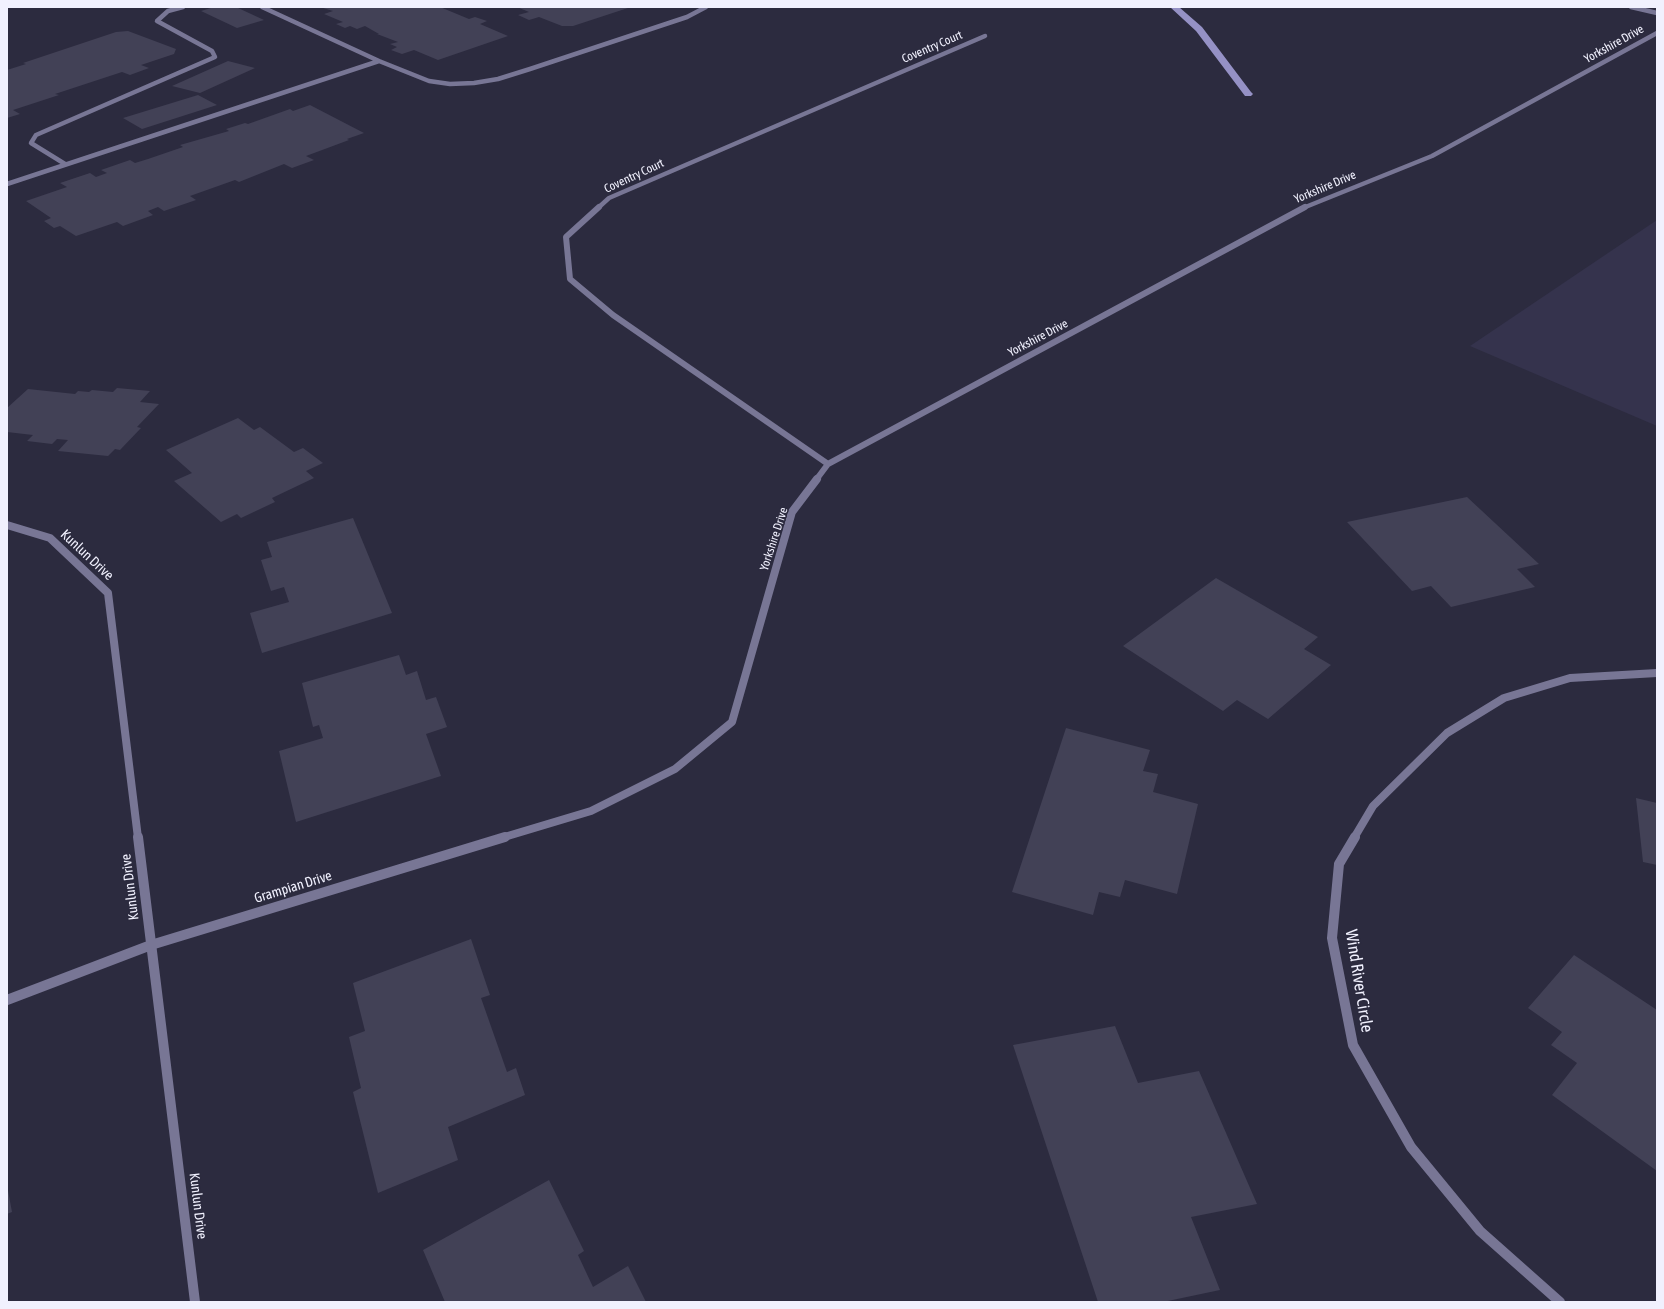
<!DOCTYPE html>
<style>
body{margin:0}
#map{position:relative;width:1664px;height:1309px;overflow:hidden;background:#2c2b3f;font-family:"Asap Condensed",sans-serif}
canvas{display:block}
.frame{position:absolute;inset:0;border:8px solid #f1f1fe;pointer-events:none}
</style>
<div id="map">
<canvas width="1664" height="1309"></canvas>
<div class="frame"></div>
</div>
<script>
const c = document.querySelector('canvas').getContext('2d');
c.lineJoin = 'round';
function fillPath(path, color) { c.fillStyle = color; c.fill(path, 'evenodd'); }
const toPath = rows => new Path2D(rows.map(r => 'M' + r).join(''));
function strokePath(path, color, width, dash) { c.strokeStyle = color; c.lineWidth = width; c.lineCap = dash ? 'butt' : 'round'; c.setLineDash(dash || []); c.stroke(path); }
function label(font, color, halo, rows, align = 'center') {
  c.font = font + ' "Asap Condensed",sans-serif'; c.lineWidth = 3; c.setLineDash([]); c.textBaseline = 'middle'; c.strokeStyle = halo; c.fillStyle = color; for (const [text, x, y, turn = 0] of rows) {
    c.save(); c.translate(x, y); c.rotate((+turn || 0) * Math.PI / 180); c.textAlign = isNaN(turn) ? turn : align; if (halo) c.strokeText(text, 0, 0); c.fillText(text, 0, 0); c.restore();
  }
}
fillPath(toPath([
 [1657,220,1657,426,1470,346]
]), '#35334d');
fillPath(toPath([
 [1170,7,1179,7,1202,27,1251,92,1253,94,1251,96,1245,96,1196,31,1170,7]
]), '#9591c5');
fillPath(toPath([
 [214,7,236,7,264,20,237,28,201,11],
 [320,7,440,7,469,19,475,17,487,21,480,24,508,36,438,60,414,50,402,54,391,50,397,47,390,44,398,42,377,34,379,34,365,26,357,29,350,26,345,28,336,24,343,22,324,14,333,11],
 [517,7,631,7,573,26,562,26,539,17,529,20,518,15,529,12],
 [128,31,176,49,174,54,141,65,149,68,130,75,122,72,55,94,59,95,13,110,20,114,7,118,7,70,26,64,23,63,116,32],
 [228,61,255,68,200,93,172,86],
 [198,95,217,105,142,129,123,118],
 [310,105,364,133,347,139,349,140,306,156,314,160,292,168,284,164,239,182,235,180,190,196,196,200,164,211,158,207,148,211,153,215,123,226,117,222,76,236,60,226,54,228,44,221,51,218,26,201,67,187,60,183,90,173,96,177,107,173,101,170,130,160,135,163,148,159,183,147,180,145,229,131,226,129,245,123,248,124,290,109,293,111],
 [117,388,150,391,140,402,159,404,137,427,141,428,120,450,115,449,108,456,58,451,68,440,57,439,52,444,27,441,33,435,7,432,7,408,28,389,75,394,78,391,89,392,92,390,113,392],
 [238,418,254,430,260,427,294,452,303,448,323,463,306,471,314,478,272,498,275,502,241,518,237,514,221,522,174,481,192,473,166,450],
 [1467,497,1539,564,1517,569,1535,587,1451,607,1431,586,1412,591,1347,522],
 [353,518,392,613,262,653,250,613,289,602,284,587,271,591,261,560,272,557,267,542],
 [1216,578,1318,637,1304,649,1331,665,1268,719,1237,700,1223,711,1123,646],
 [399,655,406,675,417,671,426,700,436,697,447,727,426,734,441,776,296,822,279,751,323,738,319,725,313,727,302,683],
 [1066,728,1150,750,1143,771,1158,774,1153,792,1198,804,1177,894,1125,880,1120,897,1099,892,1093,915,1012,892],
 [1636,798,1657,803,1657,865,1643,862],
 [471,939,490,995,481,998,507,1072,516,1068,525,1095,448,1127,458,1160,378,1193,353,1092,361,1088,349,1037,365,1031,353,983],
 [1574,955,1657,1010,1657,1171,1552,1095,1577,1063,1551,1045,1562,1032,1528,1008],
 [1115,1026,1138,1083,1199,1071,1257,1204,1191,1217,1220,1290,1163,1302,1098,1302,1013,1045],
 [549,1180,584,1251,578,1255,593,1287,628,1266,646,1302,445,1302,423,1250],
 [7,1185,12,1212,7,1214]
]), '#424156');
strokePath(toPath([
 [262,7,379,61],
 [65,164,31,143,36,135,215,57,212,51,157,21,168,11,183,7],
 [7,184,379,61,429,81,450,84,474,83,498,79,530,69,687,17,706,7]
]), '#787695', 4.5);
strokePath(toPath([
 [1631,7,1657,13],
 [598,208,609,198,985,36],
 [1303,208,1432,156,1657,33]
]), '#787695', 4.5);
strokePath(toPath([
 [599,207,566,237,570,279,613,315,828,464],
 [816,480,828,464,1305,207]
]), '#787695', 6);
strokePath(toPath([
 [7,525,50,538,108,593,138,838],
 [501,838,591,811,675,769,732,722,792,512,817,479],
 [1354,838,1373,806,1447,733,1504,698,1570,678,1657,673]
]), '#787695', 8);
strokePath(toPath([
 [138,837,195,1302],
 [1355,837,1339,864,1332,938,1353,1045,1411,1147,1480,1231,1560,1302],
 [7,1000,151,945,505,837]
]), '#787695', 10);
label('12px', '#f1f1fe', '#2c2b3f', [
 ["Yorkshire Drive",1614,44,-29],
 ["Coventry Court",932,47,-23],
 ["Coventry Court",634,176,-25],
 ["Yorkshire Drive",1325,187,-23],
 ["Yorkshire Drive",1038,338,-28],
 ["Yorkshire Drive",774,539,-72]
]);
label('14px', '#f1f1fe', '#2c2b3f', [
 ["Kunlun Drive",87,555,43],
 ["Kunlun Drive",130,887,-97],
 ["Grampian Drive",293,887,-17],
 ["Kunlun Drive",198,1206,83]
]);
label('17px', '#f1f1fe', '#2c2b3f', [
 ["Wind River Circle",1359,981,81]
]);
</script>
